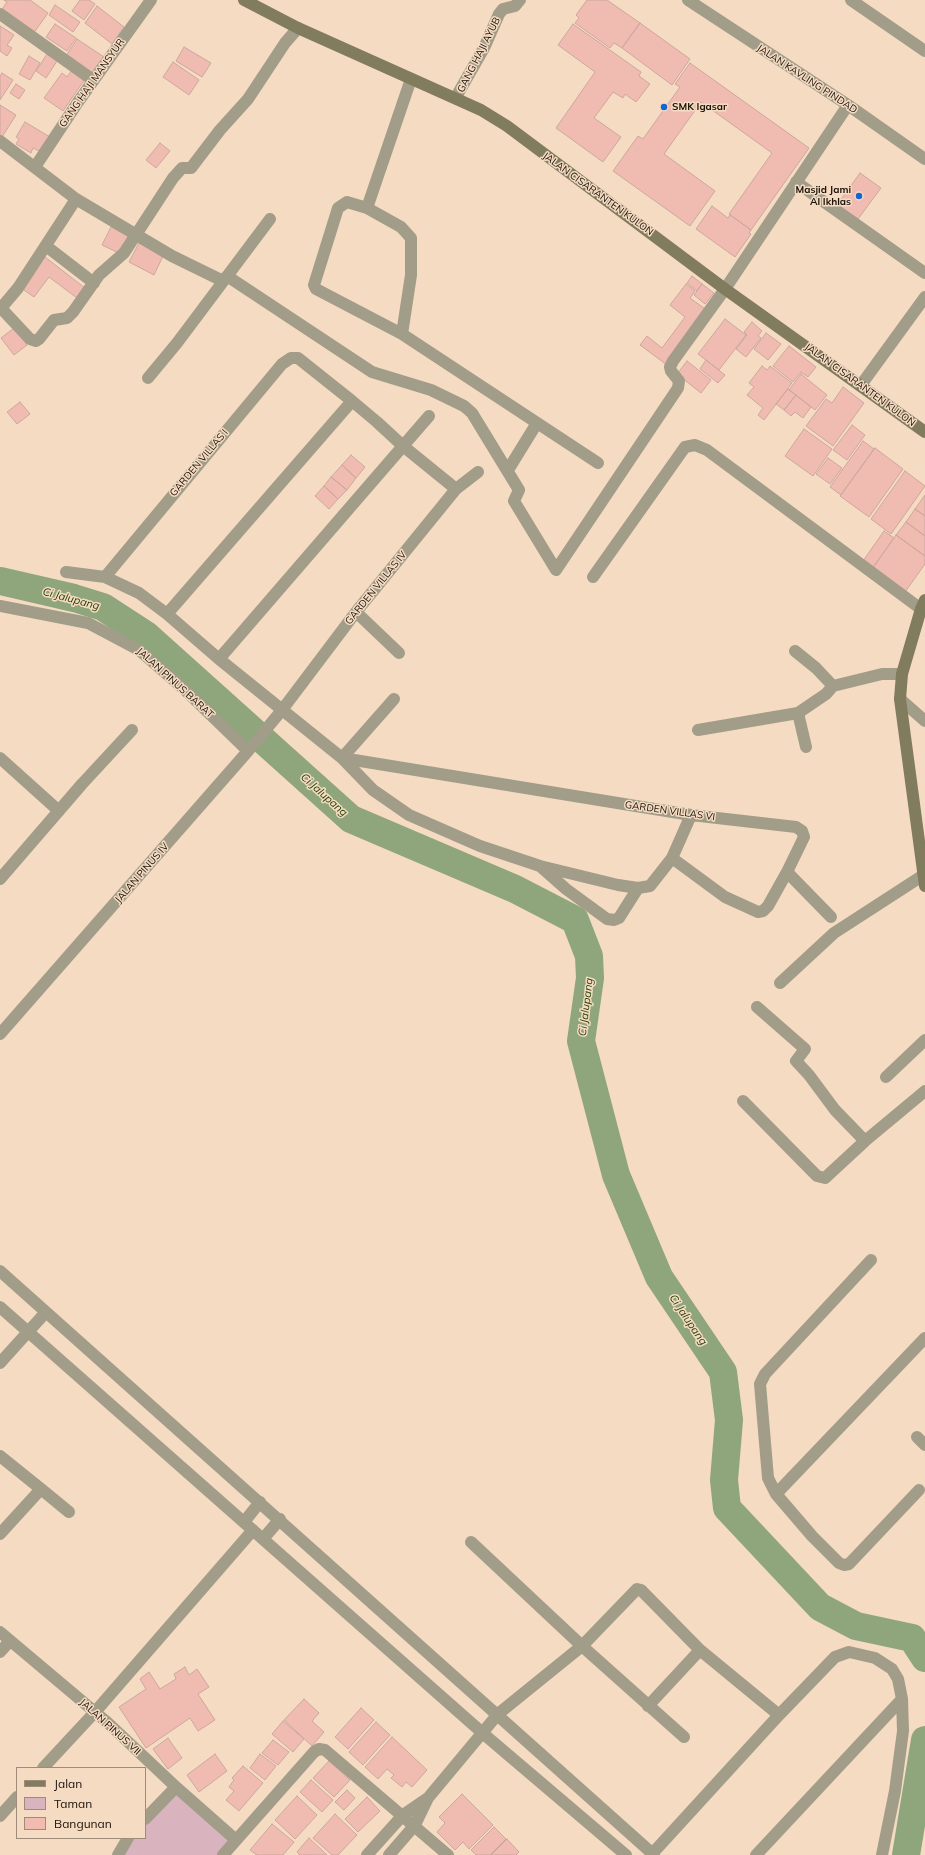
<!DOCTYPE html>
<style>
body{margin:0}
#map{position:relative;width:925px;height:1855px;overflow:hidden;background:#f6dbc3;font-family:Mulish,sans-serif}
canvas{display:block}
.legend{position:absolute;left:16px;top:1767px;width:130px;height:72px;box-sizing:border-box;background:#f6dbc3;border:1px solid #9e8b79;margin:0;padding:5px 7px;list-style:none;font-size:12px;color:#1b1209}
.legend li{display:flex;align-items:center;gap:8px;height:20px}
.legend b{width:20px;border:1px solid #9e8b79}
</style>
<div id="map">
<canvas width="925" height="1855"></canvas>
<ul class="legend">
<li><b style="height:5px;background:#827c5f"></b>Jalan</li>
<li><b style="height:11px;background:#d9b4bf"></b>Taman</li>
<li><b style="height:11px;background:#f0bbb0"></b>Bangunan</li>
</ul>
</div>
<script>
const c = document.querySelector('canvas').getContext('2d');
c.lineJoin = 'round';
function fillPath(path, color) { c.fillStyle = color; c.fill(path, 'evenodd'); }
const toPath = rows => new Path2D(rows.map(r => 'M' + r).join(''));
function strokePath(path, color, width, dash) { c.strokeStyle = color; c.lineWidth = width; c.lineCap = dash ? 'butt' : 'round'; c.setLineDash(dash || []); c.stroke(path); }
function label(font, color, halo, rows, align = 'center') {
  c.font = font + ' Mulish,sans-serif'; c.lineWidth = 3; c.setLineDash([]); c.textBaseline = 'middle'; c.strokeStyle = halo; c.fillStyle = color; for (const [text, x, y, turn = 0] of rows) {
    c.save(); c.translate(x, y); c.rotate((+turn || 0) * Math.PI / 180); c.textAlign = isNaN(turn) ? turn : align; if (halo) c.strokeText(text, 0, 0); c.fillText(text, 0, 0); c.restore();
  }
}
fillPath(toPath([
 [177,1792,232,1839,218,1855,121,1855,131,1838,145,1838,145,1823]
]), '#d9b4bf');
strokePath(toPath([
 [0,581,74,598,103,607,146,635,351,819,515,889,575,920,589,956,590,978,581,1041,616,1175,659,1277,723,1372,729,1420,724,1480,727,1508,820,1607,856,1626,912,1638,925,1658],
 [906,1855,925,1740]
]), '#8fa67d', 28);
const building = toPath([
 [4,0,30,0,48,13,33,34,1,11,7,2,4,0],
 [80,0,89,0,95,4,84,20,72,11,80,0],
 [587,0,607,0,640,23,622,48,614,43,610,48,575,23,579,18,576,15,587,0],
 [55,5,80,22,73,32,49,15,55,5],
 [97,6,124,27,112,44,85,23,97,6],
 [640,23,690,59,672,85,622,48,640,23],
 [55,24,76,38,67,51,46,37,55,24],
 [573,24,641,72,639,76,650,84,636,102,625,94,623,98,613,92,594,118,621,137,603,162,556,128,595,72,558,45,573,24],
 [0,26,14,35,7,45,12,48,7,56,0,51,0,26],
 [77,39,104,57,93,74,66,56,77,39],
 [184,47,211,63,202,77,176,61,184,47],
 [47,54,57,61,46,78,36,71,47,54],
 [29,56,40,63,30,80,19,74,29,56],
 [173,62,199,80,189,95,163,77,173,62],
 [690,63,809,148,751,230,729,214,772,153,701,102,664,154,715,191,690,226,613,171,638,136,643,139,680,87,675,84,690,63],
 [72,70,85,79,63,111,44,98,62,73,67,77,72,70],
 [2,73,13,80,0,100,0,76,2,73],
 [16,84,25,90,19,99,10,93,16,84],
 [0,105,16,115,2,137,0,135,0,105],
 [25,122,50,137,41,152,33,148,31,153,16,144,19,139,16,137,25,122],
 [160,143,170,151,156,168,146,160,160,143],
 [860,173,881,188,858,219,837,205,860,173],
 [712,206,728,218,730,215,751,230,749,233,751,234,735,257,696,229,712,206],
 [111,227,129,236,121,254,102,245,111,227],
 [139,243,163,256,154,275,129,262,139,243],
 [45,257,85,288,77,298,49,277,34,297,21,288,45,257],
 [692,276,702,284,697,291,687,283,692,276],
 [686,284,695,291,690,298,708,311,667,365,640,345,647,336,662,348,685,317,670,305,686,284],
 [702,284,714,293,705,304,694,295,702,284],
 [725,319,746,335,719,370,698,354,725,319],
 [752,322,762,331,758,336,761,338,746,357,736,349,747,335,744,332,752,322],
 [14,328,27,345,14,355,1,338,14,328],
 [766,333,781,344,768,360,754,349,766,333],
 [789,346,816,367,808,377,801,372,793,382,773,366,789,346],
 [706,360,725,375,718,383,700,369,706,360],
 [687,361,711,380,701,393,677,374,687,361],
 [762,366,767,370,770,366,792,383,764,420,758,415,763,408,747,395,754,387,749,383,762,366],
 [801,374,827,395,815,410,789,390,801,374],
 [843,387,864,403,833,446,806,426,826,399,832,403,843,387],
 [788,389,796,395,784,410,776,404,788,389],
 [796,395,811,407,803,418,795,412,791,416,784,410,796,395],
 [20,402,30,414,17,424,7,412,20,402],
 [852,425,865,435,847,460,833,450,852,425],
 [804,429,832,449,813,476,785,456,804,429],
 [863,441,874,449,841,495,830,487,863,441],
 [875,448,903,469,869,517,840,496,875,448],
 [351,455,365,467,356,478,342,465,351,455],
 [828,458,842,468,830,484,816,474,828,458],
 [342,465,356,478,347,490,331,477,342,465],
 [905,471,925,486,891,534,871,519,905,471],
 [331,477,347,490,338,499,324,486,331,477],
 [324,486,338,499,329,509,315,496,324,486],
 [925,495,925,516,915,509,925,495],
 [915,509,925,516,925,536,906,522,915,509],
 [906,522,925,536,925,556,896,535,906,522],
 [884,531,894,538,872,569,863,561,884,531],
 [896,535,925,556,925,564,905,592,872,569,896,535],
 [185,1667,189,1675,197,1669,209,1687,198,1694,215,1720,198,1731,190,1718,146,1748,119,1707,146,1689,140,1679,149,1672,160,1689,176,1679,174,1674,185,1667],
 [304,1699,319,1713,312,1721,324,1732,312,1746,284,1720,304,1699],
 [361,1708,374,1720,348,1749,335,1737,361,1708],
 [283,1721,304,1739,293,1752,272,1734,283,1721],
 [376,1722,390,1735,363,1765,349,1752,376,1722],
 [392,1737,427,1770,412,1787,406,1782,402,1787,391,1778,394,1775,387,1769,378,1779,365,1767,392,1737],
 [168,1738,182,1758,168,1769,153,1749,168,1738],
 [273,1740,289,1752,278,1765,262,1753,273,1740],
 [215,1754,227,1771,199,1792,187,1775,215,1754],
 [260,1754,276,1766,265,1780,250,1768,260,1754],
 [329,1761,350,1780,334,1797,313,1778,329,1761],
 [243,1766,263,1783,239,1811,226,1800,234,1791,229,1787,234,1780,232,1778,243,1766],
 [311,1780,333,1800,322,1812,300,1792,311,1780],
 [347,1790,355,1798,344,1810,335,1802,347,1790],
 [462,1794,493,1825,469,1849,463,1842,455,1850,437,1832,445,1823,439,1817,462,1794],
 [297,1796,317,1815,295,1839,275,1820,297,1796],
 [367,1797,380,1811,358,1832,345,1819,367,1797],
 [335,1814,357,1835,338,1855,332,1855,313,1838,335,1814],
 [272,1824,294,1842,283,1855,257,1855,250,1850,272,1824],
 [494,1827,506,1839,490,1855,476,1855,471,1850,494,1827],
 [309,1838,327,1855,300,1855,297,1852,309,1838],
 [507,1839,519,1852,516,1855,491,1855,507,1839]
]);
fillPath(building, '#f0bbb0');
strokePath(building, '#cba79f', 1);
strokePath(toPath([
 [688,0,848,105,925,159],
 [851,0,925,51],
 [0,14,93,80],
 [411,79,367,208,401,227,411,238,411,275,402,334,598,463],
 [456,97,484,48,499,14,503,9,515,6,520,0],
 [0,141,76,199,172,256,223,281],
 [35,167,78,102,151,0],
 [796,182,925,273],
 [367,208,347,202,338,208,314,285,316,289,402,334],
 [46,246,94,283],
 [227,276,372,372,431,390,464,406,472,413,519,490,514,501,556,570,678,388,679,381,671,371,670,367,673,361,725,289,848,105],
 [1,308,18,288,76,199],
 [0,310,1,308,30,339,36,341,39,339,54,320,67,318,73,312,99,275,124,253,173,178,182,168,191,168,220,130,248,99,285,43,298,28],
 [148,378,177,343,270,219],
 [861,385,925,297],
 [429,416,403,446,456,489],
 [508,470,537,423],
 [66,572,105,577,139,593,167,614,219,659,342,758,373,790,409,815,480,846,540,866,618,885,638,888,650,886,672,858,691,815],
 [105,577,282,364,291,358,298,358,352,401],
 [593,577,685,447,695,445,707,450,921,609],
 [0,606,88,623,139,650,184,689,248,751],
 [356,612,399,653],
 [167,614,352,401,377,422,403,446,219,659],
 [795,651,816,668,833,686],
 [900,699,925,721],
 [698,730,798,713],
 [806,747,798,713,826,694,833,686,882,674,902,674],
 [0,758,59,811],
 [342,758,691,815,796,827,802,831,804,837,787,872,768,906,763,911,758,912,725,897,672,858],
 [342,758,394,699],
 [540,866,566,889,607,919,614,920,619,918,638,888],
 [787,872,831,917],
 [0,879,82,784,132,730],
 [780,983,834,933,925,874],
 [757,1007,805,1049,796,1061,809,1075,835,1110,865,1141],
 [0,1034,248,751,282,710,356,612,456,489,478,472],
 [886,1077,925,1040],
 [743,1101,817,1176,825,1178,865,1141,925,1091],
 [0,1271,654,1855],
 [0,1307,486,1736,626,1855],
 [0,1363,46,1312],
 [917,1437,925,1445],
 [0,1456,41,1489,0,1534],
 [41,1489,69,1512],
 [919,1490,849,1564,844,1565,839,1563,812,1536,776,1494,925,1338],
 [776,1494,768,1478,760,1384,765,1374,871,1260],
 [244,1522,260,1502],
 [263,1539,280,1519],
 [471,1542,582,1646,684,1737],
 [0,1632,108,1723,176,1787,236,1840],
 [0,1652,10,1641],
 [648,1706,700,1650],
 [43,1768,95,1712,253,1530],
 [0,1816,17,1797],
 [145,1819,176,1787],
 [118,1855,128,1838],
 [223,1855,314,1752,319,1749,325,1750,448,1855],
 [367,1855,403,1815,428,1798],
 [389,1855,415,1825,428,1798,498,1714,582,1646,637,1589,641,1590,700,1650,779,1715],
 [651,1855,779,1715,835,1657,849,1652,875,1658,892,1669,898,1679,902,1699,903,1731,895,1791,882,1855],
 [756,1855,902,1699]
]), '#a19d89', 12);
strokePath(toPath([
 [244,0,298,28,481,110,507,126,725,289,925,432],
 [925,600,921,609,902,674,900,699,925,886]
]), '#827c5f', 12);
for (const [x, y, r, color] of [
 [664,107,4,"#1465cf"],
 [859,196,4,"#1465cf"]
]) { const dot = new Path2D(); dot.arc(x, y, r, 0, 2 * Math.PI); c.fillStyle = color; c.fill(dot); strokePath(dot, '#f6dbc3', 1.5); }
label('10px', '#1b1209', '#f6dbc3', [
 ["GANG HAJI AYUB",479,55,-63],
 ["JALAN KAVLING PINDAD",807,79,33],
 ["GANG HAJI MANSYUR",92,83,-55],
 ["JALAN CISARANTEN KULON",598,194,36],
 ["JALAN CISARANTEN KULON",860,385,36],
 ["GARDEN VILLAS I",199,463,-50],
 ["GARDEN VILLAS IV",376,588,-51],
 ["JALAN PINUS BARAT",175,683,42],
 ["GARDEN VILLAS VI",670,811,8],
 ["JALAN PINUS IV",142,873,-49],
 ["JALAN PINUS VII",110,1727,42]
]);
label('bold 10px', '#1b1209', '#f6dbc3', [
 ["SMK Igasar",672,107],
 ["Masjid Jami",851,190,"right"],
 ["Al Ikhlas",851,202,"right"]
], 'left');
label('italic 11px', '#244101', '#f6dbc3', [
 ["Ci Jalupang",71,599,15],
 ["Ci Jalupang",324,795,42],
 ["Ci Jalupang",586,1007,-83],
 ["Ci Jalupang",688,1320,56]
]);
</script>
